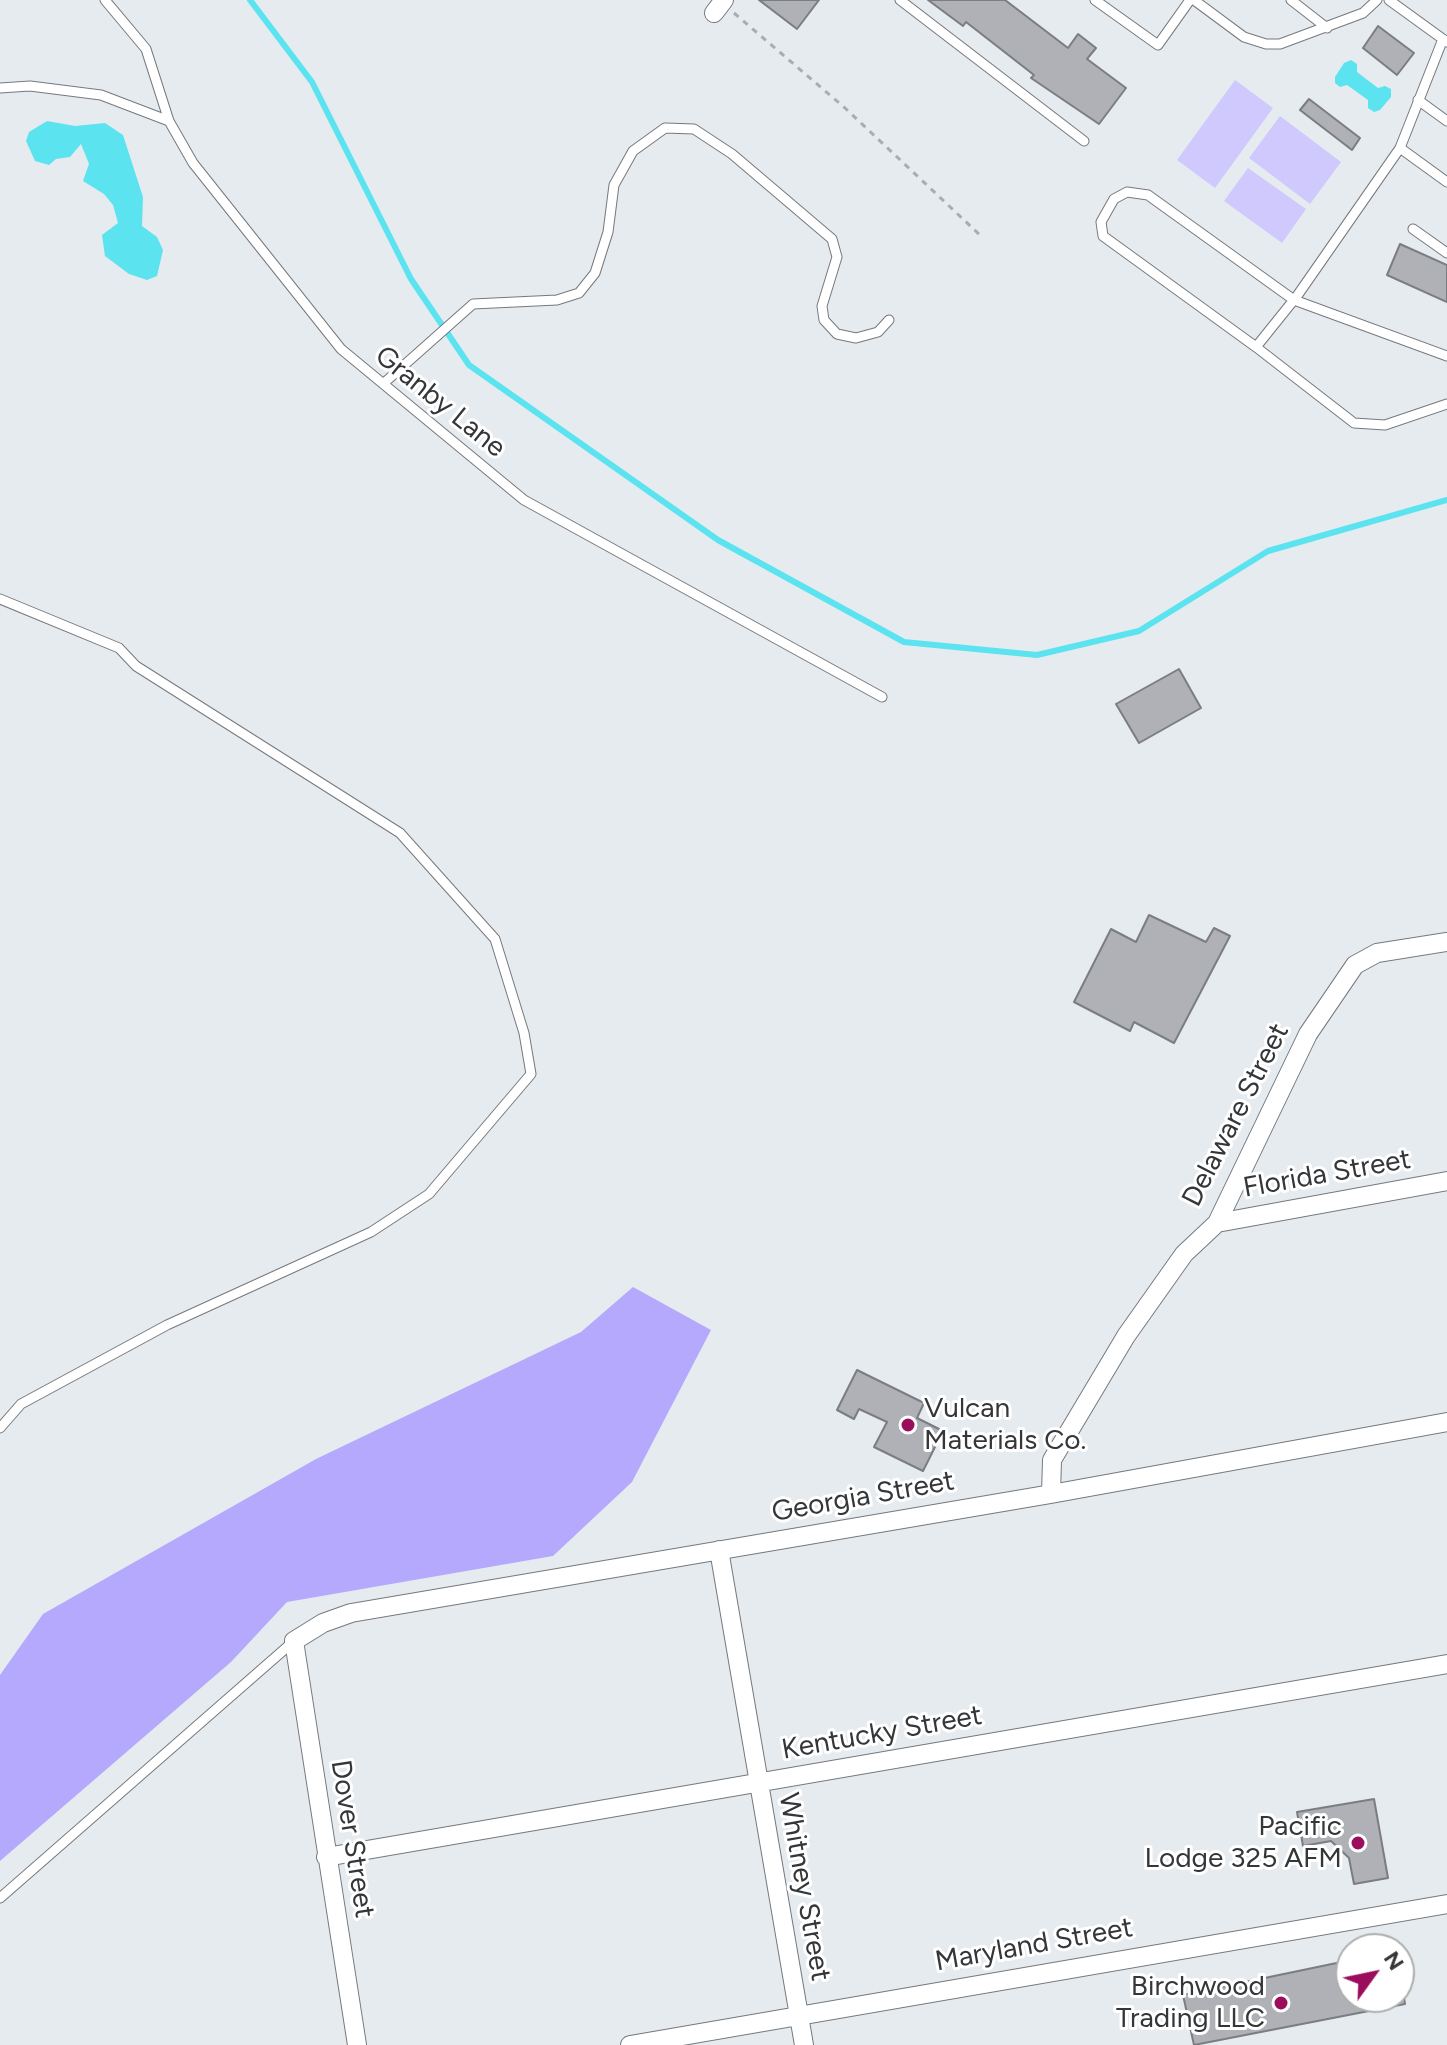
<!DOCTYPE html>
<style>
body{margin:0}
#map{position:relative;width:1447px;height:2045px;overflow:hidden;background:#e6ebf0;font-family:Figtree,sans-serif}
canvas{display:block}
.north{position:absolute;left:1335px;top:1933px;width:80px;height:80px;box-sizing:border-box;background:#fff;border:2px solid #aeafaf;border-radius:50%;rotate:57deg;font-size:22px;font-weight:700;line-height:32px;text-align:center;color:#343638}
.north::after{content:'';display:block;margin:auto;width:28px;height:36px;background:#9b0e5d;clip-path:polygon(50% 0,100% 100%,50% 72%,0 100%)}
</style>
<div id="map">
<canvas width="1447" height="2045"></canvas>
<div class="north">N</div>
</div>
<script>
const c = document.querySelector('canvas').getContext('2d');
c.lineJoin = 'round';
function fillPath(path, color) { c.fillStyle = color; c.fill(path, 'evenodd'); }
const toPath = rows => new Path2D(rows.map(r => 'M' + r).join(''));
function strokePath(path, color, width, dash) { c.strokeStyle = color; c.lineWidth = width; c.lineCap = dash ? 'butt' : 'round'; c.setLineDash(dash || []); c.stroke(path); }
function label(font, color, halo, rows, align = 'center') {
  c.font = font + ' Figtree,sans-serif'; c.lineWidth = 6; c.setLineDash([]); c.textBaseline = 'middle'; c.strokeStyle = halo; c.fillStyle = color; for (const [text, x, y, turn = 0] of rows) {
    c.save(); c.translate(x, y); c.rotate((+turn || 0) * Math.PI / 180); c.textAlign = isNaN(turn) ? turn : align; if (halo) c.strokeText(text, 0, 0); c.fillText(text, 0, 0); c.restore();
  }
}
fillPath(toPath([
 [1235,80,1273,108,1215,188,1177,160],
 [1280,116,1341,162,1310,204,1249,158],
 [1248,168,1306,209,1282,243,1224,201]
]), '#cfc9fe');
fillPath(toPath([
 [633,1287,711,1330,632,1482,553,1556,287,1602,231,1662,0,1861,0,1675,43,1614,316,1459,581,1332]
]), '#b4a9fc');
fillPath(toPath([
 [1351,60,1357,64,1357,72,1378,88,1385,86,1391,89,1391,97,1380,110,1374,112,1368,108,1368,100,1347,85,1340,87,1335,83,1335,77,1344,63],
 [47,121,75,126,105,123,123,135,143,197,142,226,157,237,163,250,157,276,147,280,129,274,105,256,102,235,118,223,113,205,104,194,83,181,89,164,81,144,70,157,56,159,49,165,35,161,26,141,29,132]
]), '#5be3f0');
strokePath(toPath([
 [250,0,312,82,411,279,469,365,718,540,904,642,1037,655,1139,631,1268,551,1447,500]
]), '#5be3f0', 6);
const building = toPath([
 [759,0,819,0,797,29,759,0],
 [928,0,1005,0,1068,48,1078,34,1096,48,1087,59,1126,88,1099,124,1031,78,1034,75,966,22,963,26,928,0],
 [1378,26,1414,53,1397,75,1363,48,1378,26],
 [1309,99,1360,138,1352,150,1300,110,1309,99],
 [1400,244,1447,265,1447,302,1387,275,1400,244],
 [1179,669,1201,708,1139,743,1116,704,1179,669],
 [1149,915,1206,942,1214,928,1230,936,1174,1043,1134,1022,1130,1031,1074,1002,1111,929,1136,942,1149,915],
 [857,1370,924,1403,917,1418,943,1431,923,1471,874,1447,887,1422,859,1409,854,1419,837,1410,857,1370],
 [1374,1799,1388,1878,1354,1884,1349,1858,1331,1841,1303,1846,1297,1812,1374,1799],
 [1351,1960,1351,1997,1404,1997,1405,2004,1194,2045,1183,1995,1351,1960]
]);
fillPath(building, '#afb1b7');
strokePath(building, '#7a7d82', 2);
const service = toPath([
 [105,0,146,49,169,121,193,163,341,349,524,500,882,697],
 [900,0,1084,141],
 [1095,0,1158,45,1190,0],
 [1194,0,1244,37,1266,44,1280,44,1363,13,1377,0],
 [1291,0,1327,28],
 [1389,0,1447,42],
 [1443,39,1400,148,1297,296,1256,347,1354,423,1385,425,1447,404],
 [0,88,30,86,101,95,169,121],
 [1418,100,1447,121],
 [1400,148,1447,182],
 [1413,229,1447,253],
 [1256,347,1103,236,1101,222,1114,199,1127,192,1148,195,1294,300,1447,356],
 [384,383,473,304,557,300,579,293,595,273,608,232,614,185,633,151,665,128,694,129,732,154,832,239,837,257,822,306,824,320,837,334,856,338,878,332,889,320],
 [0,599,119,648,136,666,400,833,495,939,524,1033,531,1074,429,1194,371,1232,167,1325,21,1404,0,1428],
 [0,1898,294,1641]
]);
const minor = toPath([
 [714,13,724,0],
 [1217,1223,1447,1181],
 [1051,1494,1052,1460,1126,1336,1184,1254,1217,1223,1308,1034,1355,965,1377,953,1447,942],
 [719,1550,804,2045],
 [326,1857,1447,1664],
 [357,2045,294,1641,323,1623,351,1613,1051,1494,1447,1422],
 [630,2045,1447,1904]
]);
strokePath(service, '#75797e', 11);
strokePath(minor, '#75797e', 20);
strokePath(toPath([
 [734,13,845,108,981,236]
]), '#a9adb1', 3, [6, 6]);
strokePath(service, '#fff', 9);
strokePath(minor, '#fff', 18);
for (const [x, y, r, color] of [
 [908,1425,8,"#9b0e5d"],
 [1358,1843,8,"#9b0e5d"],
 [1281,2003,8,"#9b0e5d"]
]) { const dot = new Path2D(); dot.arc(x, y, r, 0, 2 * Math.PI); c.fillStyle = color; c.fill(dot); strokePath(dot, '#fff', 3); }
label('28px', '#343638', '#fff', [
 ["Granby Lane",440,402,39],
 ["Delaware Street",1236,1115,-63],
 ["Florida Street",1327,1174,-10],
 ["Georgia Street",863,1497,-10],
 ["Kentucky Street",882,1733,-10],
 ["Dover Street",352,1839,81],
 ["Whitney Street",804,1887,80],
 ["Maryland Street",1034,1945,-10]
]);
label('28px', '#343638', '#fff', [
 ["Vulcan",924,1409,"left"],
 ["Materials Co.",924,1441,"left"],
 ["Pacific",1342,1827],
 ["Lodge 325 AFM",1342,1859],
 ["Birchwood",1265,1987],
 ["Trading LLC",1265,2019]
], 'right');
</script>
